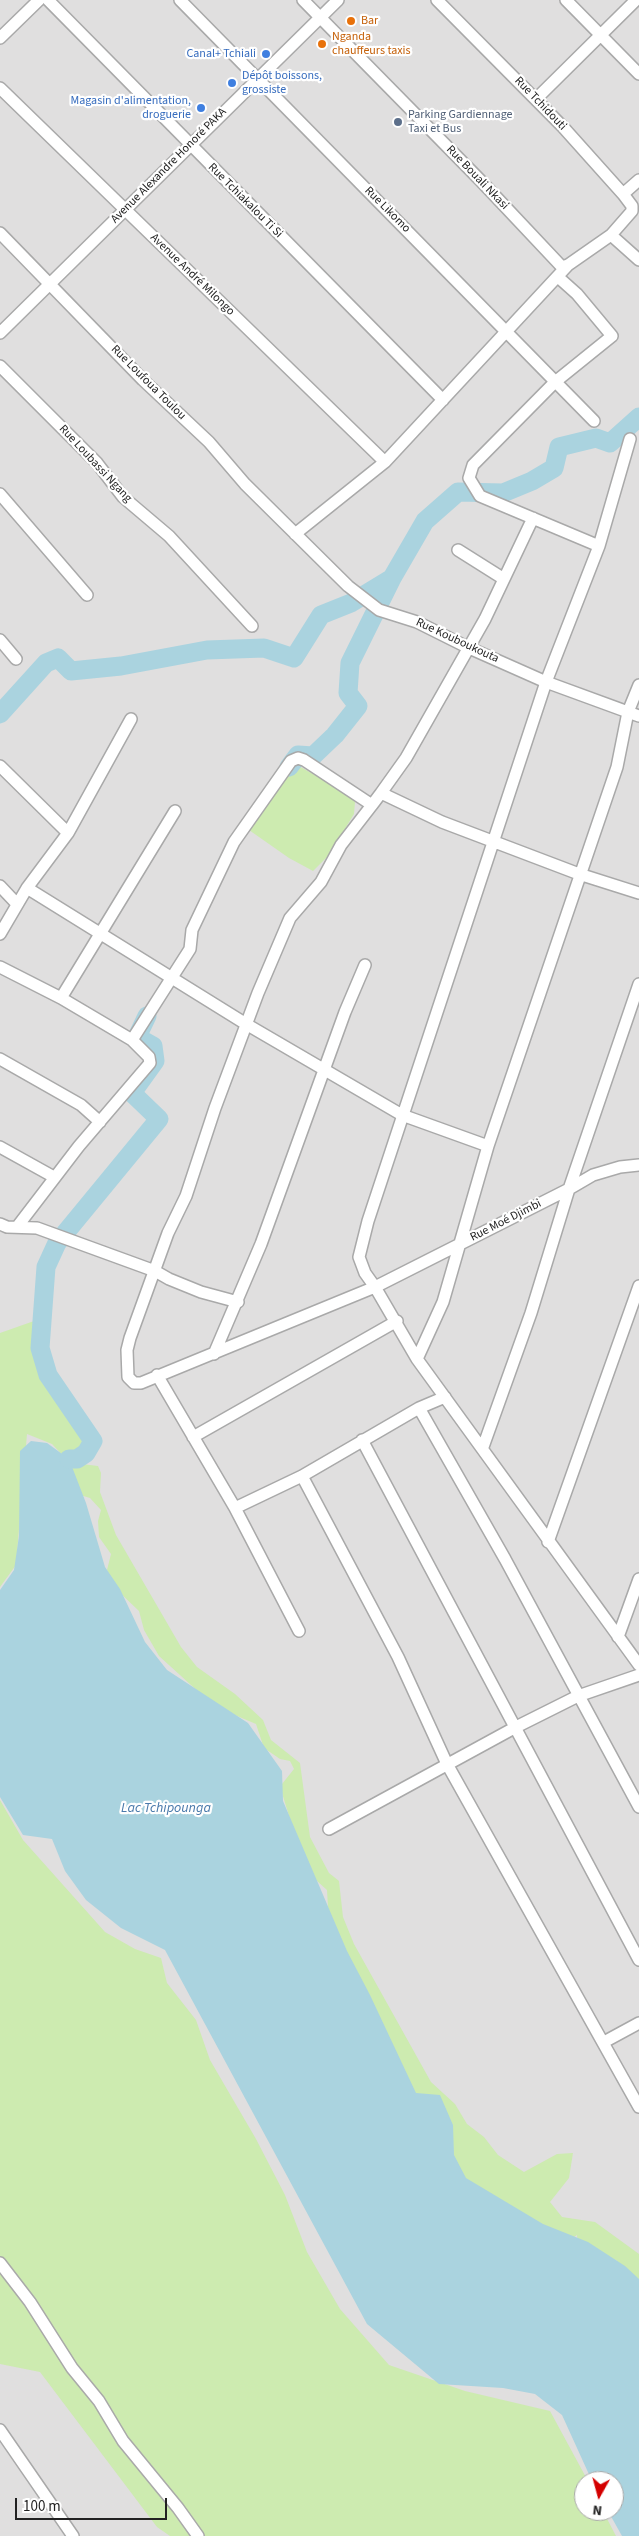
<!DOCTYPE html>
<meta charset="utf-8">
<style>
body{margin:0}
#map{position:relative;width:639px;height:2536px;overflow:hidden;background:#f2efe9;font-family:"Source Sans 3",sans-serif}
canvas{display:block}
.north{position:absolute;left:574px;top:2471px;width:50px;height:50px;box-sizing:border-box;background:#fff;border:1px solid #a7a7a7;border-radius:50%;rotate:187deg;font-size:14px;font-weight:700;line-height:20px;text-align:center;color:#222}
.north::after{content:'';display:block;margin:auto;width:18px;height:22px;background:#d40000;clip-path:polygon(50% 0,100% 100%,50% 72%,0 100%)}
.scale{position:absolute;left:15px;top:2498px;width:152px;height:22px;box-sizing:border-box;border:2px solid #222;border-top:0;padding-left:6px;font-size:15px;line-height:18px;white-space:nowrap;color:#222;-webkit-text-stroke:4px #fff;paint-order:stroke}
</style>
<div id="map">
<canvas width="639" height="2536"></canvas>
<div class="north">N</div>
<div class="scale">100 m</div>
</div>
<script>
const c = document.querySelector('canvas').getContext('2d');
c.lineJoin = 'round';
function fillPath(path, color) { c.fillStyle = color; c.fill(path, 'evenodd'); }
const toPath = rows => new Path2D(rows.map(r => 'M' + r).join(''));
function strokePath(path, color, width, dash) { c.strokeStyle = color; c.lineWidth = width; c.lineCap = dash ? 'butt' : 'round'; c.setLineDash(dash || []); c.stroke(path); }
function label(font, color, halo, rows, align = 'center') {
  c.font = font + ' "Source Sans 3",sans-serif'; c.lineWidth = 4.5; c.setLineDash([]); c.textBaseline = 'middle'; c.strokeStyle = halo; c.fillStyle = color; for (const [text, x, y, turn = 0] of rows) {
    c.save(); c.translate(x, y); c.rotate((+turn || 0) * Math.PI / 180); c.textAlign = isNaN(turn) ? turn : align; if (halo) c.strokeText(text, 0, 0); c.fillText(text, 0, 0); c.restore();
  }
}
fillPath(toPath([
 [0,0,639,0,639,2536,0,2536],
 [584,2481,614,2481,614,2511,584,2511]
]), '#e0dfdf');
fillPath(toPath([
 [297,765,336,787,355,802,354,814,343,832,327,857,313,871,289,858,249,830,286,772],
 [34,1321,67,1400,85,1431,82,1464,98,1466,101,1473,100,1492,116,1535,181,1647,197,1667,235,1694,263,1720,271,1740,300,1763,310,1837,329,1873,339,1881,343,1917,354,1944,431,2082,455,2104,467,2124,484,2137,498,2155,524,2172,557,2154,573,2153,569,2178,550,2202,562,2217,595,2222,639,2254,639,2287,616,2260,578,2255,577,2235,567,2242,467,2184,411,2099,329,1923,327,1890,306,1871,282,1793,282,1784,294,1769,290,1761,280,1759,264,1748,256,1724,230,1713,202,1695,159,1656,144,1630,139,1611,116,1589,107,1570,111,1554,99,1537,98,1521,101,1510,90,1498,67,1491,66,1468,73,1466,52,1444,27,1434,16,1565,0,1587,0,1333],
 [0,1800,23,1840,105,1932,135,1949,161,1958,167,1983,196,2020,210,2060,256,2139,285,2195,307,2252,340,2309,389,2365,465,2391,550,2411,588,2481,584,2481,584,2511,603,2511,616,2536,170,2536,157,2527,40,2372,0,2364]
]), '#cdebb0');
fillPath(toPath([
 [31,1441,47,1443,69,1459,86,1503,105,1567,120,1589,145,1642,167,1670,248,1723,282,1771,283,1801,347,1951,370,1995,416,2093,440,2095,453,2125,454,2155,466,2178,543,2224,588,2242,625,2266,639,2279,639,2536,622,2536,608,2511,614,2511,614,2481,592,2481,562,2415,535,2394,503,2388,439,2384,367,2324,165,1950,121,1928,86,1900,65,1871,52,1839,23,1835,0,1797,0,1590,14,1570,19,1536,20,1451]
]), '#aad3df');
strokePath(toPath([
 [0,714,46,663,58,658,71,671,121,666,207,650,264,648,294,658,321,615,351,603,392,578],
 [289,767,298,755,313,756,335,735,358,706,348,693,350,663,392,578,425,521,458,492,503,493,532,481,554,468,559,447,596,438,610,443,639,417],
 [69,1459,77,1459,86,1453,93,1441,48,1375,40,1348,46,1267,57,1243,159,1119,132,1093,155,1061,153,1046,137,1037,147,1016]
]), '#aad3df', 19);
const minor = toPath([
 [48,0,443,400],
 [180,0,594,421],
 [303,0,481,181,562,267,568,265],
 [566,0,639,74],
 [0,38,39,0],
 [0,88,385,462],
 [536,99,636,0],
 [623,194,639,180],
 [0,233,143,380,209,442,245,484,348,586,379,610,417,622,467,647,546,682,639,716],
 [611,235,639,260],
 [558,277,577,294,612,336,555,382,473,465,469,478,480,496,599,546],
 [0,333,338,0],
 [0,366,97,463,123,497,169,536,252,626],
 [630,439,599,546,546,682,368,1221,359,1257,365,1273,375,1287,569,1189,593,1175,620,1167,639,1165],
 [0,494,87,595],
 [295,534,385,462,568,265,611,235,632,211,632,206,623,194,563,127,437,0],
 [458,550,504,579],
 [0,640,16,659],
 [0,766,68,833],
 [381,793,406,758,485,619,533,518],
 [372,805,341,845,321,882,290,918,258,993,215,1108,186,1196,168,1233,130,1338,127,1350,128,1377,134,1383,141,1383,375,1287,417,1359,639,1665],
 [0,886,17,904],
 [27,888,246,1024,402,1115,488,1146],
 [0,934,27,888,68,833,131,719],
 [0,967,61,998,132,1040],
 [61,998,175,811],
 [0,1059,81,1105,100,1122],
 [0,1147,54,1177],
 [0,1224,7,1227,37,1228,155,1271,169,1279,201,1292,238,1302],
 [17,1227,79,1146,150,1063,149,1057,132,1040,190,949,192,930,234,842,291,761,298,758,304,760,372,805,381,793,442,822,579,874,639,893],
 [214,1354,261,1244,345,1012,365,965],
 [417,1359,443,1302,488,1146,617,767,628,712,639,685],
 [157,1375,235,1508,299,1631],
 [419,1408,505,1559,639,1807],
 [193,1437,397,1321],
 [362,1440,639,1960],
 [483,1447,531,1313,569,1189,639,984],
 [302,1476,398,1657,447,1764,639,2107],
 [235,1508,302,1476,419,1408,445,1397],
 [548,1542,639,1286],
 [618,1637,639,1579],
 [329,1829,516,1727,578,1696,639,1675],
 [604,2042,639,2023],
 [0,2263,30,2302,72,2368,99,2401,123,2441,178,2508,198,2536],
 [0,2430,73,2536]
]);
strokePath(minor, '#a9a9a9', 14);
strokePath(minor, '#fff', 11);
for (const [x, y, r, color] of [
 [351,21,5,"#e8710a"],
 [322,44,5,"#e8710a"],
 [266,54,5,"#3f7fe0"],
 [232,83,5,"#3f7fe0"],
 [201,108,5,"#3f7fe0"],
 [398,122,5,"#5c6f8a"]
]) { const dot = new Path2D(); dot.arc(x, y, r, 0, 2 * Math.PI); c.fillStyle = color; c.fill(dot); strokePath(dot, '#fff', 2); }
label('12px', '#c56008', '#fff', [
 ["Bar",361,21],
 ["Nganda",332,37],
 ["chauffeurs taxis",332,51]
], 'left');
label('12px', '#366cbe', '#fff', [
 ["Canal+ Tchiali",256,54],
 ["Dépôt boissons,",242,76,"left"],
 ["grossiste",242,90,"left"],
 ["Magasin d'alimentation,",191,101],
 ["droguerie",191,115]
], 'right');
label('12px', '#222', '#fff', [
 ["Rue Tchidouti",540,104,46],
 ["Avenue Alexandre Honoré PAKA",169,166,-45],
 ["Rue Bouali Nkasi",477,178,46],
 ["Rue Tchiakalou Ti Si",245,201,45],
 ["Rue Likomo",387,210,45],
 ["Avenue André Milongo",192,275,44],
 ["Rue Loufoua Toulou",148,383,45],
 ["Rue Loubassi Ngang",95,464,47],
 ["Rue Kouboukouta",457,641,25],
 ["Rue Moé Djimbi",506,1221,-27]
]);
label('12px', '#4e5e75', '#fff', [
 ["Parking Gardiennage",408,115],
 ["Taxi et Bus",408,129]
], 'left');
label('italic 14px', '#4a7aab', '#fff', [
 ["Lac Tchipounga",166,1809]
]);
</script>
